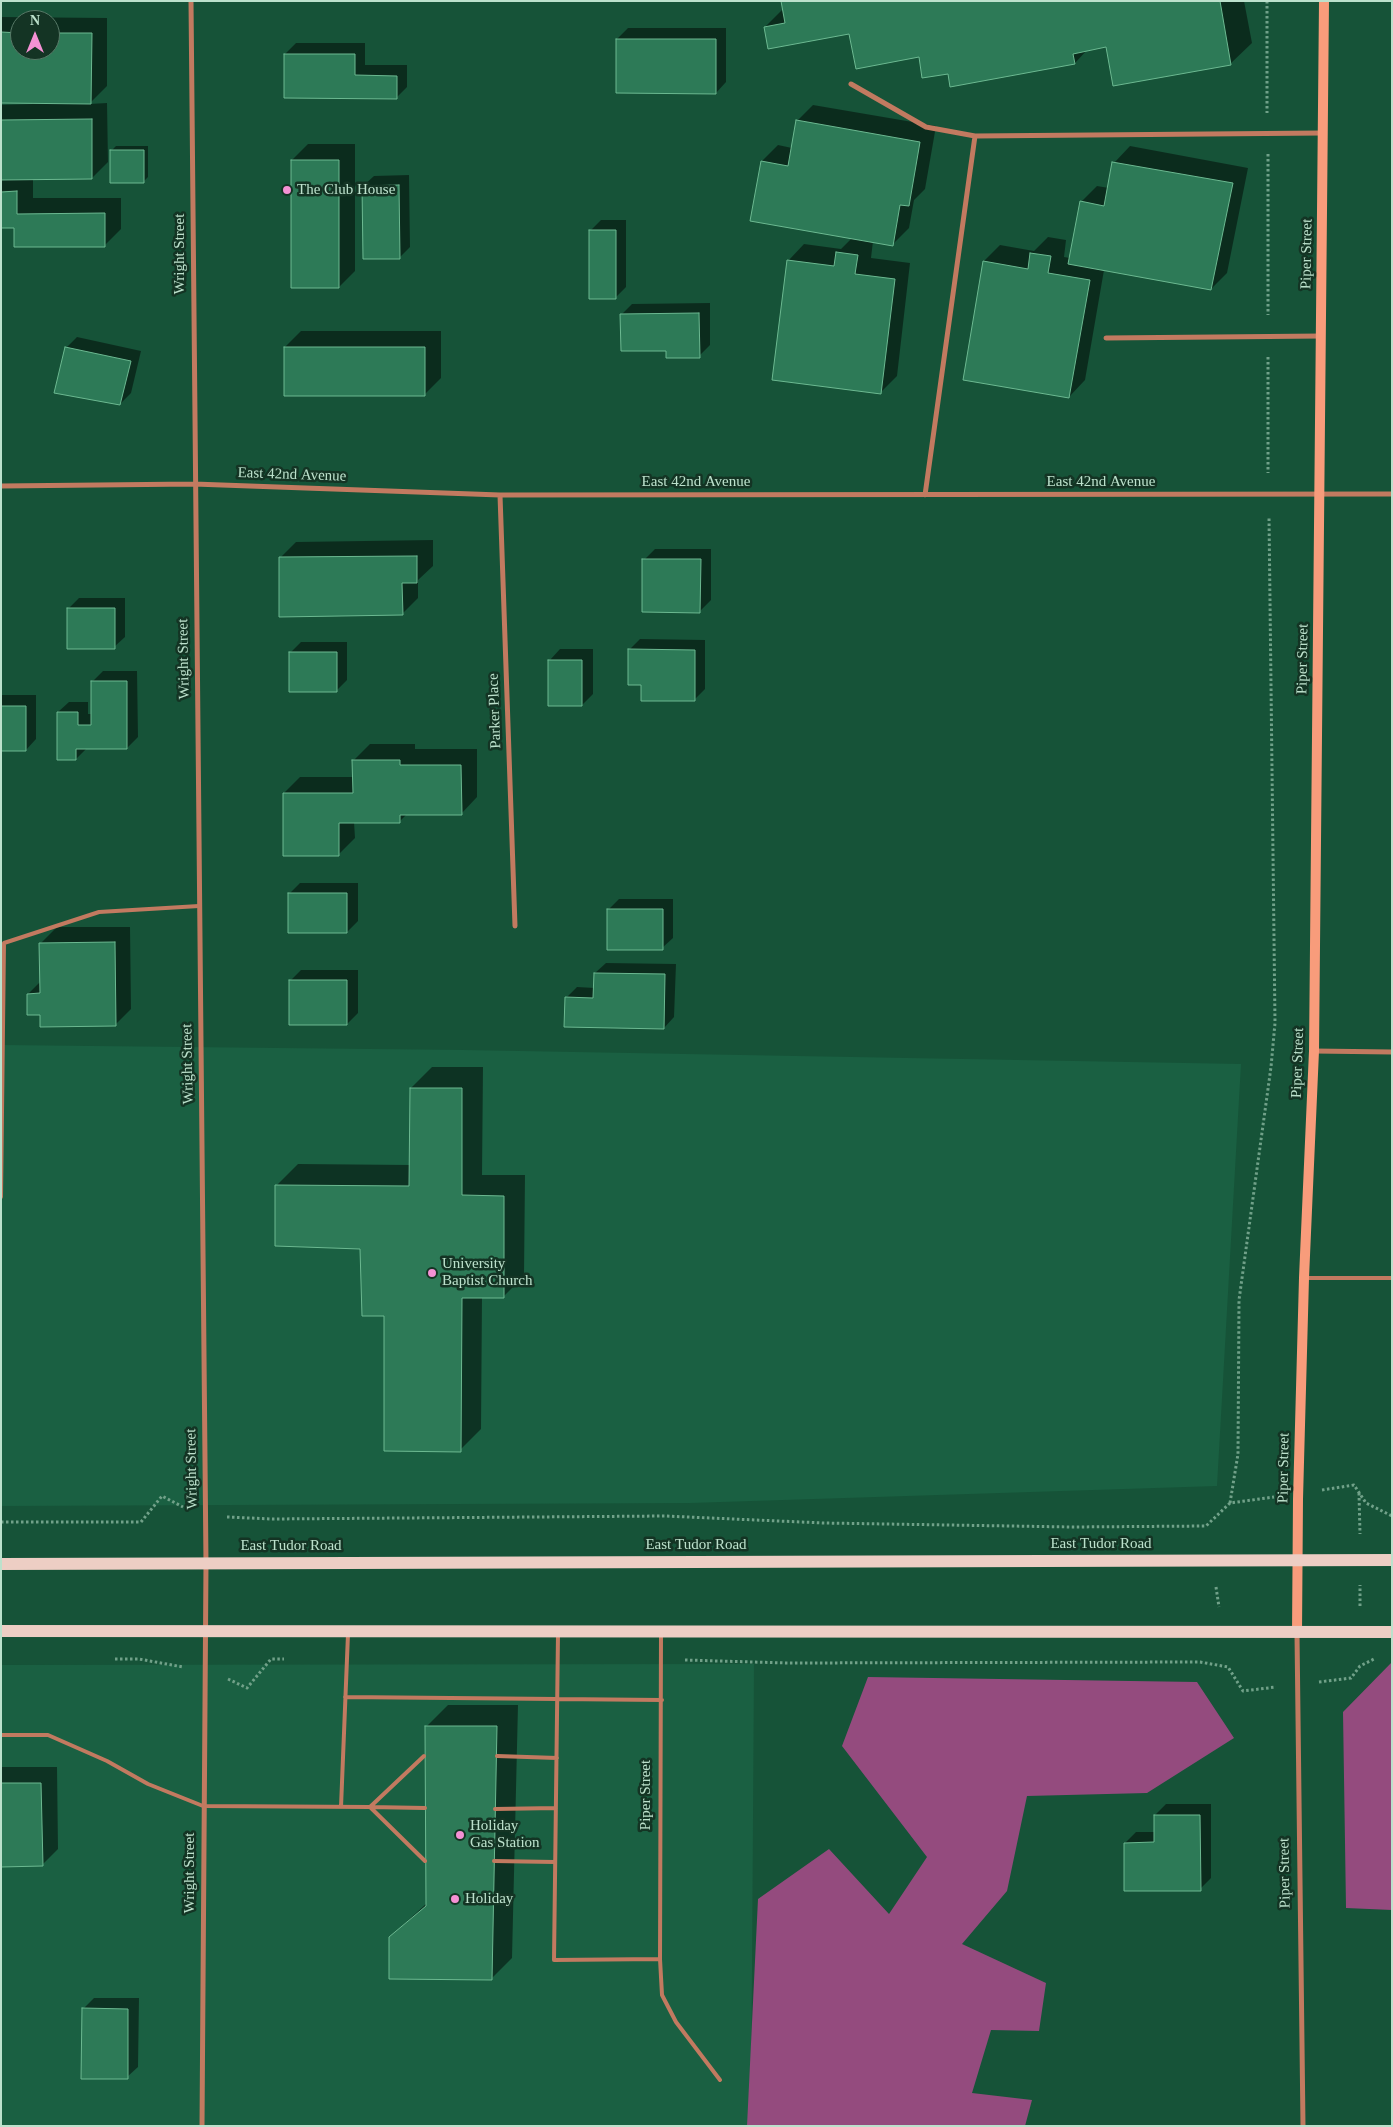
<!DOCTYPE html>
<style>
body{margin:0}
#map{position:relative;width:1393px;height:2127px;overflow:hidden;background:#165338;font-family:"Times New Roman",serif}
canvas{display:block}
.frame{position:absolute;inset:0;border:2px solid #bce1cc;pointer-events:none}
.north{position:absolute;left:10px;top:10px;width:50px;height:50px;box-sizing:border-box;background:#143424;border:1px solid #577967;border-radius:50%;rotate:0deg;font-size:14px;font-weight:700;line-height:20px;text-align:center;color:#bce1cc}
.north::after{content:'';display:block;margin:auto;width:18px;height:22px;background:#f491d4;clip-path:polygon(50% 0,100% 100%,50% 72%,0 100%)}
</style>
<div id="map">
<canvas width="1393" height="2127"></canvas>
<div class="frame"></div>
<div class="north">N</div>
</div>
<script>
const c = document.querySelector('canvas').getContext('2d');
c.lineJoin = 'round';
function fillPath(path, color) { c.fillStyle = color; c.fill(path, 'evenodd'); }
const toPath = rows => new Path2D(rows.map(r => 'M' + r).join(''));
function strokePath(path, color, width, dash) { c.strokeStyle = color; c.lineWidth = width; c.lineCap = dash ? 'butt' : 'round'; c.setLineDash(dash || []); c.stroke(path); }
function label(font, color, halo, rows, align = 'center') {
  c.font = font + ' "Times New Roman",serif'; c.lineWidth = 5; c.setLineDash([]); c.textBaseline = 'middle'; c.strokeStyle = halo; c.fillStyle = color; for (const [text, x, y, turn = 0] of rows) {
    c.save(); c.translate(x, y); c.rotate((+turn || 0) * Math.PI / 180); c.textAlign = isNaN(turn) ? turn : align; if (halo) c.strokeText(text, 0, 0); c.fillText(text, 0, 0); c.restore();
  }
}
fillPath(toPath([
 [1,1045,464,1050,1241,1064,1217,1486,690,1503,1,1506],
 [754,1664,751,2126,1,2126,1,1665]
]), '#1a6042');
fillPath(toPath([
 [1392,1662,1392,1910,1346,1908,1343,1712],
 [868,1677,1197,1682,1234,1738,1147,1793,1027,1796,1007,1891,962,1944,1046,1983,1039,2031,991,2030,972,2093,1032,2100,1025,2126,747,2126,758,1899,829,1849,889,1914,927,1857,842,1746]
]), '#944b7e');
fillPath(toPath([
 [782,1,1244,1,1252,43,1230,64,1107,46,1088,49,1075,63,951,85,949,72,920,56,850,32,765,27,783,9],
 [1,17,107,18,107,86,89,104,107,103,108,162,92,178,33,178,33,198,121,198,121,229,105,245,15,226,1,226,1,105,32,104,32,102,1,102],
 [20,20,50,20,50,50,20,50],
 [628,28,726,28,726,82,716,93,617,39],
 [296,43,365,43,365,65,407,65,407,87,396,98,285,54],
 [813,105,936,126,925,189,914,200,909,228,892,245,873,241,871,258,910,263,897,376,881,392,788,261,804,244,841,249,852,238,762,161,778,145,792,148,797,121],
 [308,144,355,144,355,271,339,287,292,160],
 [116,146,148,146,148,177,143,182,111,151],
 [1130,146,1248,168,1227,273,1211,289,1104,270,1085,380,1069,397,984,261,1000,245,1034,251,1048,237,1066,240,1064,257,1070,258,1081,202,1097,186,1109,188,1114,163],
 [409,175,410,247,399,258,363,186,374,176],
 [601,220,626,220,626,287,615,298,590,231],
 [710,303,710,345,699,356,668,350,621,315,632,304],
 [301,331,441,331,441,378,425,394,285,347],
 [77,337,141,351,131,393,120,404,66,348],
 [433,540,433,566,418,580,418,598,402,614,280,558,296,542],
 [655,549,711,549,711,600,700,611,644,560],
 [79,598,125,598,125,637,114,647,68,609],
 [640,639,705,640,705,689,694,700,643,684,629,650],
 [301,642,347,642,347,680,337,690,290,653],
 [560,649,593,649,593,694,582,705,550,660],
 [103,671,137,671,138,737,127,748,87,748,76,759,58,712,69,702,88,702,88,714,93,714,92,682],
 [1,695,36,695,36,739,26,750,1,750],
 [370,744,415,744,415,749,477,749,477,797,461,814,407,814,399,822,354,822,355,838,338,855,284,793,300,777,354,777,354,760],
 [300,883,358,883,358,921,347,932,289,894],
 [619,899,673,899,673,938,662,948,608,910],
 [57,927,130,927,131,1009,115,1025,41,1014,28,994,41,981,41,943],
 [606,963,676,964,674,1017,664,1028,566,998,577,987,595,988,595,973],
 [301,970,358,970,358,1013,347,1024,290,981],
 [432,1067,483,1067,482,1175,525,1175,524,1276,503,1297,482,1297,481,1429,460,1450,386,1315,362,1248,276,1186,298,1164,411,1165,411,1088],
 [448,1705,518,1705,512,1958,491,1979,390,1937,427,1903,427,1726],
 [1,1767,57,1767,58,1849,42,1865,1,1865],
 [1166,1804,1211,1804,1211,1878,1200,1889,1125,1843,1136,1832,1155,1832,1155,1815],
 [94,1998,139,1998,138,2067,127,2077,83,2009]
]), '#0007');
const building = toPath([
 [781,1,1220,1,1231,65,1113,86,1106,47,1073,54,1075,64,950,87,948,74,922,78,919,57,856,69,849,34,768,49,764,27,785,23,781,1],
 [1,32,20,33,20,50,50,50,50,33,92,33,91,104,1,103,1,32],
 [616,39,716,39,716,94,616,93,616,39],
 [284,54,355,54,355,75,397,76,397,99,284,98,284,54],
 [92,119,92,179,1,180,1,120,92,119],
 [796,120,920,142,909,206,900,205,893,246,750,221,761,161,788,166,796,120],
 [110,150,144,150,144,183,110,183,110,150],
 [291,160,339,160,339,288,291,288,291,160],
 [1112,162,1233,183,1211,290,1068,264,1080,201,1104,206,1112,162],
 [399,185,400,259,363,259,362,186,399,185],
 [17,191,17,214,105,213,105,247,14,247,14,228,1,228,1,192,17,191],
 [589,230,616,230,616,299,589,299,589,230],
 [836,252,858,255,855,274,895,279,881,394,772,380,787,260,834,266,836,252],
 [1030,253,1051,256,1048,273,1090,280,1069,398,963,380,983,261,1028,269,1030,253],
 [699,313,700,358,666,358,666,351,621,351,620,314,699,313],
 [65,347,131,361,120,405,54,393,65,347],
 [284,347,425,347,425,396,284,396,284,347],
 [417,556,417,583,402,583,403,615,279,617,279,557,417,556],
 [642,559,701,559,700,613,642,612,642,559],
 [67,608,115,608,115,649,67,649,67,608],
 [628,649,695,650,695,701,641,701,641,685,628,685,628,649],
 [289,652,337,652,337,692,289,692,289,652],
 [548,660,582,660,582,706,548,706,548,660],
 [91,681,127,681,127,749,76,749,76,760,57,760,57,712,78,712,78,725,91,725,91,681],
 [1,706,26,706,26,751,1,751,1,706],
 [352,760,400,760,400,765,461,765,462,815,400,815,400,823,339,823,339,856,283,856,283,793,353,793,352,760],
 [288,893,347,893,347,933,288,933,288,893],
 [607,909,663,909,663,950,607,950,607,909],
 [115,942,116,1026,40,1027,40,1015,27,1015,27,994,40,993,39,943,115,942],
 [594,973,665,974,664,1029,564,1027,565,997,593,998,594,973],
 [289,980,347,980,347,1025,289,1025,289,980],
 [410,1088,462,1088,462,1195,504,1196,504,1298,462,1298,461,1452,384,1451,384,1316,362,1316,360,1249,275,1246,275,1185,409,1186,410,1088],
 [425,1726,497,1726,492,1980,389,1979,389,1937,426,1906,425,1726],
 [1,1783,41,1783,43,1866,1,1867,1,1783],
 [1154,1815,1200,1815,1201,1891,1124,1891,1124,1843,1154,1842,1154,1815],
 [82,2008,128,2009,128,2079,81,2079,82,2008]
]);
fillPath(building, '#2d7a57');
strokePath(building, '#6cb991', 1);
strokePath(toPath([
 [1267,1,1267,113],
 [1268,154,1268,315],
 [1268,357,1268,473],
 [1322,1490,1354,1485,1366,1503,1392,1516],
 [1359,1493,1360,1534],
 [1230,1503,1238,1454,1239,1300,1271,1067,1275,1023,1269,517],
 [227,1517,272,1519,665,1516,824,1523,1072,1527,1206,1526,1230,1503,1274,1497],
 [1,1522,141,1522,162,1496,183,1507],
 [1216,1587,1219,1607],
 [1360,1606,1360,1585],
 [115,1659,139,1659,183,1667],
 [685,1660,787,1663,1200,1662,1228,1667,1243,1691,1276,1687],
 [228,1679,247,1688,271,1659,284,1659],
 [1319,1682,1351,1678,1360,1666,1374,1659]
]), '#71a189', 3, [2.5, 2.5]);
strokePath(toPath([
 [1,1197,4,943,99,912,199,906],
 [1304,1278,1392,1278],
 [558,1634,554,1960,660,1959,662,1995,676,2022,720,2080],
 [345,1697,662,1700],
 [1,1735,48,1735,107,1761,148,1784,203,1806,370,1807,424,1756],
 [497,1756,557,1758],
 [341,1807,348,1634],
 [370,1807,425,1861],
 [370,1807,425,1808],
 [495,1809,556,1808],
 [494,1861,555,1862],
 [660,1959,661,1634]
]), '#c27a60', 4);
strokePath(toPath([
 [191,1,206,1563,202,2126],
 [851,84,926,127,975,136,1323,133],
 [1106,338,1322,336],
 [1,486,194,484,500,495,1392,494],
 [500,495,515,926],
 [925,495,975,136],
 [1314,1051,1392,1052],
 [1297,1634,1303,2126]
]), '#c27a60', 5);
strokePath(toPath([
 [1297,1633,1298,1499,1304,1278,1314,1051,1324,1]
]), '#f89c7b', 10);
strokePath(toPath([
 [1,1564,1392,1560],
 [1,1631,1392,1632]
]), '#edcec4', 12);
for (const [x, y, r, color] of [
 [287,190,5,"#f491d4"],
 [432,1273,5,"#f491d4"],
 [460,1835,5,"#f491d4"],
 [455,1899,5,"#f491d4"]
]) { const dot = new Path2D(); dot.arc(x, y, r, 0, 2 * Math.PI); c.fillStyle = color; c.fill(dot); strokePath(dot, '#143424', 2); }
label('15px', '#bce1cc', '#143424', [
 ["The Club House",297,190],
 ["University",442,1264],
 ["Baptist Church",442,1281],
 ["Holiday",470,1826],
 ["Gas Station",470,1843],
 ["Holiday",465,1899]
], 'left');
label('15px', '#bce1cc', '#143424', [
 ["Wright Street",180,254,-90],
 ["Piper Street",1307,254,-89],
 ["East 42nd Avenue",292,475,2],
 ["East 42nd Avenue",696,482],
 ["East 42nd Avenue",1101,482],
 ["Wright Street",184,659,-91],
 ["Piper Street",1303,659,-89],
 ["Parker Place",495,711,-92],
 ["Piper Street",1298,1063,-88],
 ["Wright Street",188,1064,-91],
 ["Piper Street",1284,1468,-89],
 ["Wright Street",192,1469,-91],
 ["East Tudor Road",1101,1544],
 ["East Tudor Road",696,1545],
 ["East Tudor Road",291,1546],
 ["Piper Street",646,1795,-90],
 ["Wright Street",190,1873,-90],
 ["Piper Street",1285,1873,-91]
]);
</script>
